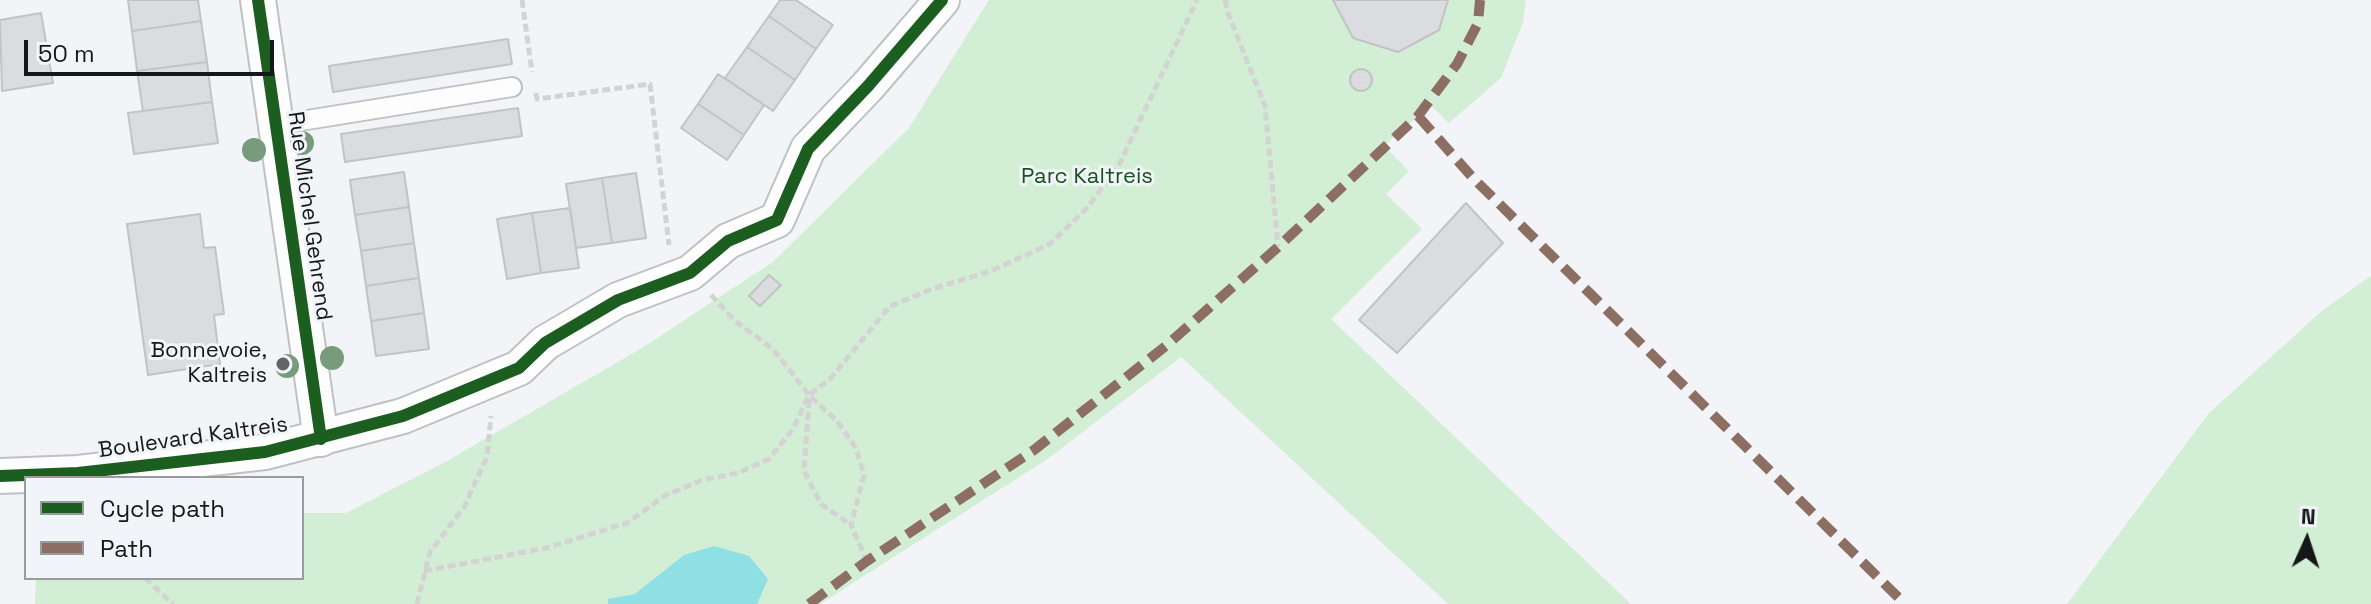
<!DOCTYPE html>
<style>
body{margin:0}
#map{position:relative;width:2371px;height:604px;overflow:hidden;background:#f2f4f7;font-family:"Space Grotesk",sans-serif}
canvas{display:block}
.legend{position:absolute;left:24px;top:476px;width:280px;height:104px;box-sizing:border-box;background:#f1f4f8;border:2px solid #999c9e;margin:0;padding:10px 14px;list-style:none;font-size:24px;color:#161718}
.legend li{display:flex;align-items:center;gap:16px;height:40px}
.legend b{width:40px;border:2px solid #999c9e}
.north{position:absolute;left:2267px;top:500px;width:80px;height:80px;-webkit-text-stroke:6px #f1f4f8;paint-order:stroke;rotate:3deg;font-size:22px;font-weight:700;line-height:32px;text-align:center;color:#161718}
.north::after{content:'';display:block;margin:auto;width:28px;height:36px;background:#161718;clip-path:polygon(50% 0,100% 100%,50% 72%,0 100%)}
.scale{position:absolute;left:24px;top:40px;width:250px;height:36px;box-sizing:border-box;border:4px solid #161718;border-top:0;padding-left:10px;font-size:24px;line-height:28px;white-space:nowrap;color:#161718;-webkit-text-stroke:6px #f1f4f8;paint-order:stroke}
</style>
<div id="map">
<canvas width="2371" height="604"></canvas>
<ul class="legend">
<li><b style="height:10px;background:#1b5e20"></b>Cycle path</li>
<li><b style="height:10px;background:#8d6e63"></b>Path</li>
</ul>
<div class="north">N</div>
<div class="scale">50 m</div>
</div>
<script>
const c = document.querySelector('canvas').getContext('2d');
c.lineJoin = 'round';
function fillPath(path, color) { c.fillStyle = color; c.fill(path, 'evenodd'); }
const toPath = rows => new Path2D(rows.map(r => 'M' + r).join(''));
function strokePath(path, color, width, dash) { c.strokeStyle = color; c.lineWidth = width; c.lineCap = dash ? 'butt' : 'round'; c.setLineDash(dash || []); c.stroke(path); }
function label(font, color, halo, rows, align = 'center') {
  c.font = font + ' "Space Grotesk",sans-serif'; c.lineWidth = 6; c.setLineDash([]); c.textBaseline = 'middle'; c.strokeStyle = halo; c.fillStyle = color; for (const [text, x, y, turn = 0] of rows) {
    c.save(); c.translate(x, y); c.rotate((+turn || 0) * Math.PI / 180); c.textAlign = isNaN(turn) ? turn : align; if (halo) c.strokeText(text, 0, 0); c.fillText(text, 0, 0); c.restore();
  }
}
fillPath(toPath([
 [989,0,1526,0,1523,22,1501,78,1449,123,1428,103,1418,116,1384,146,1409,171,1386,194,1422,229,1331,319,1631,604,1448,604,1181,357,1046,460,820,604,35,604,36,578,302,578,302,513,346,513,447,461,642,348,773,262,909,128],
 [2371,276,2371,604,2067,604,2209,413,2323,310]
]), '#d2eed4');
fillPath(toPath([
 [714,546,749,556,768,579,757,604,608,604,608,599,635,594,684,555]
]), '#8fe0e5');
const building = toPath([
 [128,0,198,0,201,21,132,31,128,0],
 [780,0,796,0,833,25,816,49,769,16,780,0],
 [1333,0,1448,0,1439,30,1398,52,1353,38,1333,0],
 [41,13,53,83,2,91,0,20,41,13],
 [769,16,816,49,795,80,747,47,769,16],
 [201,21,207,62,137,71,132,31,201,21],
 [508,39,512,64,333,92,329,66,508,39],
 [747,47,795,80,773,111,725,78,747,47],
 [207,62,212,102,143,111,137,71,207,62],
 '1350 80a11 11 0 1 1 22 0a11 11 0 1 1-22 0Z',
 [718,74,764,105,744,135,698,104,718,74],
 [212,102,218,143,134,154,128,113,212,102],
 [698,104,744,135,727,160,681,128,698,104],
 [518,108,522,136,345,162,341,134,518,108],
 [404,172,409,207,355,215,350,180,404,172],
 [636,173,646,238,612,243,602,178,636,173],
 [602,178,612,243,576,248,566,184,602,178],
 [1466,203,1503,243,1397,353,1359,320,1466,203],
 [409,207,414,243,361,251,355,215,409,207],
 [570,208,579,268,541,273,532,213,570,208],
 [532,213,541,273,507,279,497,219,532,213],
 [200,214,204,248,215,247,224,314,214,315,220,364,148,375,127,224,200,214],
 [414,243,419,278,366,286,361,251,414,243],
 [769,275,781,285,760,306,749,296,769,275],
 [419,278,424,313,371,321,366,286,419,278],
 [424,313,429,349,376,356,371,321,424,313]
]);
fillPath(building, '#dbdcdf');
strokePath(building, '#c2c3c5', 2);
const service = toPath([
 [276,125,512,87]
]);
const minor = toPath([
 [258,0,321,439],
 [0,476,78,473,265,452,403,416,519,368,545,343,618,300,690,273,728,241,777,220,808,149,868,86,942,0]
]);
strokePath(service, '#bfc1c3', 22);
strokePath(minor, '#bfc1c3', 38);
strokePath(toPath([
 [522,0,532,72],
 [1225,0,1229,16,1265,106,1278,247],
 [536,93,537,99,650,84,669,245],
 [711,295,735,321,773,349,809,395,837,421,856,448,864,475,851,525,867,561],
 [809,400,804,471,821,504,851,525],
 [424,571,546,548,627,523,666,495,702,480,738,473,769,459,793,429,809,395,831,378,890,306,932,289,991,271,1050,244,1086,209,1118,167,1197,0],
 [145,578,173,604],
 [417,604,430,552,464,507,487,457,491,416]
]), '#d3d3d3', 5, [8, 4]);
strokePath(service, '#fdfdfe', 18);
strokePath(minor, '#fdfdfe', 34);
strokePath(toPath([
 [1418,116,1473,178,1905,604],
 [809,604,867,561,1034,450,1167,345,1278,247,1418,116,1457,64,1478,23,1480,0]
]), '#8d6e63', 10, [20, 10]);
strokePath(toPath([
 [258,0,321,439],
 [0,476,78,473,265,452,403,416,519,368,545,343,618,300,690,273,728,241,777,220,808,149,868,86,942,0]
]), '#1b5e20', 12);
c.fillStyle = '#789b7e';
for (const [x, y] of [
 [302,143],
 [254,150],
 [332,358],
 [287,366]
]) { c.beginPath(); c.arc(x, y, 12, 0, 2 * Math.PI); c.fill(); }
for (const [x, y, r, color] of [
 [283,364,8,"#636466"]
]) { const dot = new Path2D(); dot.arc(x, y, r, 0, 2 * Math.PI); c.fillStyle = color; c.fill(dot); strokePath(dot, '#f1f4f8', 3); }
label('22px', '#14531b', '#f1f4f8', [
 ["Parc Kaltreis",1087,177]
]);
label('22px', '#161718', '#f1f4f8', [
 ["Rue Michel Gehrend",309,216,82],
 ["Boulevard Kaltreis",193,438,-8]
]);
label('22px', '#161718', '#f1f4f8', [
 ["Bonnevoie,",267,351],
 ["Kaltreis",267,376]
], 'right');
</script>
